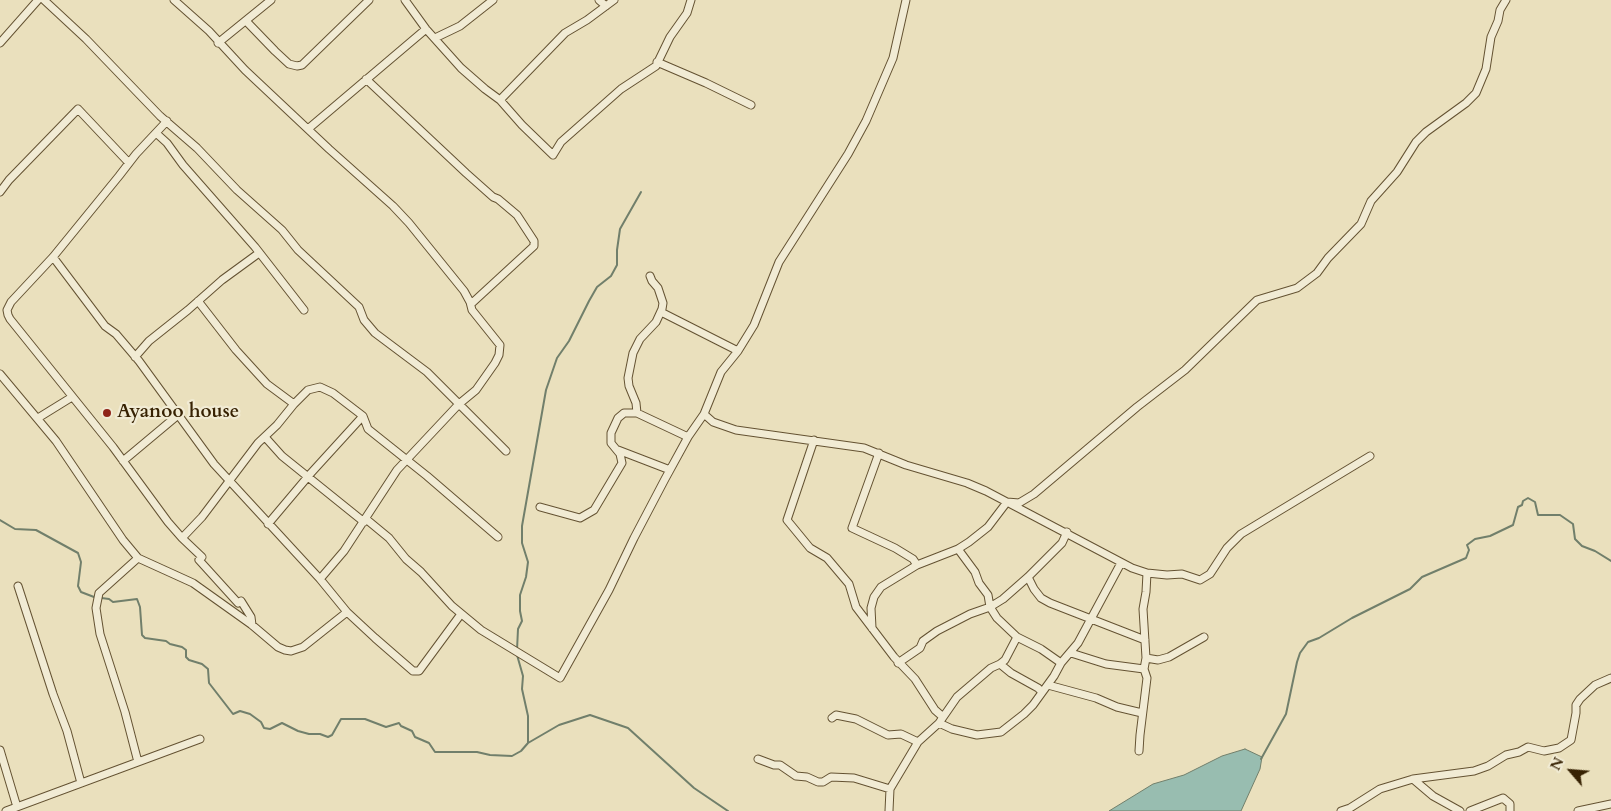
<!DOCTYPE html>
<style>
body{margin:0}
#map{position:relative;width:1611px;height:811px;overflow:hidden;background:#eae0bd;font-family:Cardo,serif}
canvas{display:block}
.north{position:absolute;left:1546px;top:746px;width:50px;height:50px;-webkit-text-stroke:4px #f1ebd4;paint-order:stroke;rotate:297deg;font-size:14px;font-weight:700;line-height:20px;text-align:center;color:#372203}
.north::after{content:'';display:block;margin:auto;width:18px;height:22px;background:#372203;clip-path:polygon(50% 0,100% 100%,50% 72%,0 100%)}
</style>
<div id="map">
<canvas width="1611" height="811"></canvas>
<div class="north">N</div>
</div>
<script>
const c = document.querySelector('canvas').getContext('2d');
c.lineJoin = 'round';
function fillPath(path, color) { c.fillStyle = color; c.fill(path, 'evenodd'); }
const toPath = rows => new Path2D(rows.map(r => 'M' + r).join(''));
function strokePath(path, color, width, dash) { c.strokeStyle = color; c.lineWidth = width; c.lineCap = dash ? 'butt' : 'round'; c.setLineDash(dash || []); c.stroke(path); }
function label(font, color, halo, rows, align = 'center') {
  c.font = font + ' Cardo,serif'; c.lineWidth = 4.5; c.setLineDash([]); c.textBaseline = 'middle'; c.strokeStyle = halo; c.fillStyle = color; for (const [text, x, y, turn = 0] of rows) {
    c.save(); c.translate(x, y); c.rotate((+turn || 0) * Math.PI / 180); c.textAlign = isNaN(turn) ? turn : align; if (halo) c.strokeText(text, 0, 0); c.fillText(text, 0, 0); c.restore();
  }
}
const water = toPath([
 [1245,749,1262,757,1260,769,1241,811,1109,811,1153,784,1184,775,1222,756,1245,749]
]);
fillPath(water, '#98bdb0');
strokePath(water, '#717f6b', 1);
strokePath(toPath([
 [0,520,15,529,36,530,78,553,81,562,78,586,81,592,94,597,109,599,113,602,137,599,140,607,142,635,145,638,166,641,170,644,182,647,186,650,186,657,189,660,202,664,208,669,209,683,233,714,240,711,250,714,261,722,264,728,270,729,282,723,298,731,309,734,320,734,328,737,332,735,341,719,365,719,386,727,399,723,401,726,412,731,415,737,429,743,435,752,477,752,490,755,512,756,521,751,528,743,559,725,590,715,628,728,694,788,728,811],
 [517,650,518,629,522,621,520,611,520,595,526,577,528,562,522,543,522,526,546,390,557,358,569,341,589,301,597,287,611,276,617,265,617,250,620,229,641,192],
 [517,655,523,676,522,689,528,716,528,743],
 [1261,759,1286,714,1297,662,1300,653,1308,642,1319,638,1352,618,1410,589,1422,577,1466,558,1469,550,1467,545,1475,539,1490,536,1513,525,1518,507,1522,505,1523,501,1528,498,1535,502,1538,515,1560,515,1573,524,1575,539,1582,546,1595,551,1611,561]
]), '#717f6b', 2);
const minor = toPath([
 [44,0,86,39,160,116,197,148,237,190,282,230,298,250,359,307,364,320,375,333,427,372,506,451],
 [174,0,209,31,245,70,329,149,393,206,409,223,464,291,470,302,472,310,500,345,499,355,495,363,476,390,459,404,397,470,344,551,320,579],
 [405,0,426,29,461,68,485,89,500,100,522,125,553,155,561,142,621,89,656,66,670,37,687,13,691,0],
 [599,0,606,6],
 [246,21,275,51,289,64,297,66,302,65,369,0],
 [435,38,460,26,493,0],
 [0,43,38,0],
 [218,43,271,0],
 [657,62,706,83,751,105],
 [366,79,466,173,493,197,498,199,517,215,534,241,534,246,471,304],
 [500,100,565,33,587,20,614,0],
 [167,121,136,154,119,176,53,257,11,302,7,310,8,315,10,319,113,447,168,522,182,538,202,557,199,560,238,603,241,601,251,617,252,625],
 [308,129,426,29],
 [156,133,167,143,183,165,255,247,304,310],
 [0,192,9,180,78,109,129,163],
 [53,257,105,326,116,334,139,361,214,464,320,579,347,612,375,638,413,671,419,671,461,614],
 [198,301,236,350,267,384,294,404],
 [661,312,738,351],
 [135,357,149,341,188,310,222,280,259,253],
 [0,374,56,441,123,540,138,558,193,583,252,625,278,647,285,650,291,651,303,647,347,612],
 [637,413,636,403,629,386,628,378,633,353,640,339,656,322,662,309,663,303,658,288,652,281,650,276],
 [704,414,713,422,736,430,864,448,906,465,967,483,986,491,1132,568,1147,573,1167,575,1182,574,1200,580,1210,574,1227,548,1241,534,1370,456],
 [38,418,72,397],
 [265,437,282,456,364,522],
 [814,440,787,520,810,548,827,558,849,584,856,607,894,657,915,679,935,710,943,717],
 [618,450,670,470],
 [879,453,852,528,895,548,913,559,917,565],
 [123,461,178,415],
 [540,507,580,518,594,510,622,463,620,454,611,443,611,433,618,418,624,413,637,413,688,437],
 [366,519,389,538,406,559,421,572,452,606,481,630,560,678,609,590,634,538,665,479,688,437,704,414,721,372,738,351,754,325,779,262,848,154,866,121,893,58,906,0],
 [268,524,311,473,363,416],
 [182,538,202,517,258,443,277,425,294,404,308,390,320,387,333,393,363,416,368,429,427,476,498,537],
 [958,549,975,572,979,583,988,595,990,607,997,618,1017,637,1041,649,1061,663],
 [138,558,99,593,96,608,100,634,125,712,138,762],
 [1028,577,1034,589,1041,598,1050,603,1145,640],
 [18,586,53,694,67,731,81,783],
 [872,628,871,608,874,597,881,587,917,565,958,549,969,542,988,527,1007,502,1019,503,1034,494,1137,407,1185,370,1257,300,1297,288,1317,273,1328,258,1361,224,1371,201,1397,172,1416,142,1426,132,1466,103,1476,93,1486,69,1491,37,1498,21,1500,10,1506,0],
 [1071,653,1106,664,1144,669],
 [1146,658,1158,660,1169,657,1204,637],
 [898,663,920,648,923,641,937,631,970,614,990,607,1003,599,1028,577,1062,543,1067,532],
 [1000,664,1011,673,1038,688,1042,692],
 [1048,685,1096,698,1117,707,1142,713],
 [832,718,836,715,856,719,888,735,901,734,918,742],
 [939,723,952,729,977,735,1001,732,1024,714,1033,705,1054,676,1061,663,1078,643,1121,563],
 [0,750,17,807],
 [1139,751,1140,735,1147,678,1144,669,1146,658,1143,609,1146,592,1147,573],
 [758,759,774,765,780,765,796,776,807,777,818,782,823,782,831,777,854,778,890,789],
 [1413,779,1474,771,1488,766,1506,755,1519,752,1528,747,1544,751,1559,748,1571,740,1576,713,1576,705,1580,699,1595,685,1611,678],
 [6,811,200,739],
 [889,811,890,789,918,742,939,723,957,697,991,668,1000,664,1005,660,1017,637],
 [1341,811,1350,808,1380,789,1413,779,1433,796,1460,811],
 [1470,811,1503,798,1510,804,1510,811],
 [1578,811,1611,804]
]);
strokePath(minor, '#645232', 9);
strokePath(minor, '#f1ebd4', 7);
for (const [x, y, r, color] of [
 [107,413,5,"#8f2418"]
]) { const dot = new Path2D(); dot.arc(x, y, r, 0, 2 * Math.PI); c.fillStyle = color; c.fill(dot); strokePath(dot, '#f1ebd4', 2); }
label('bold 19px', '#372203', '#f1ebd4', [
 ["Ayanoo house",117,413]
], 'left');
</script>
